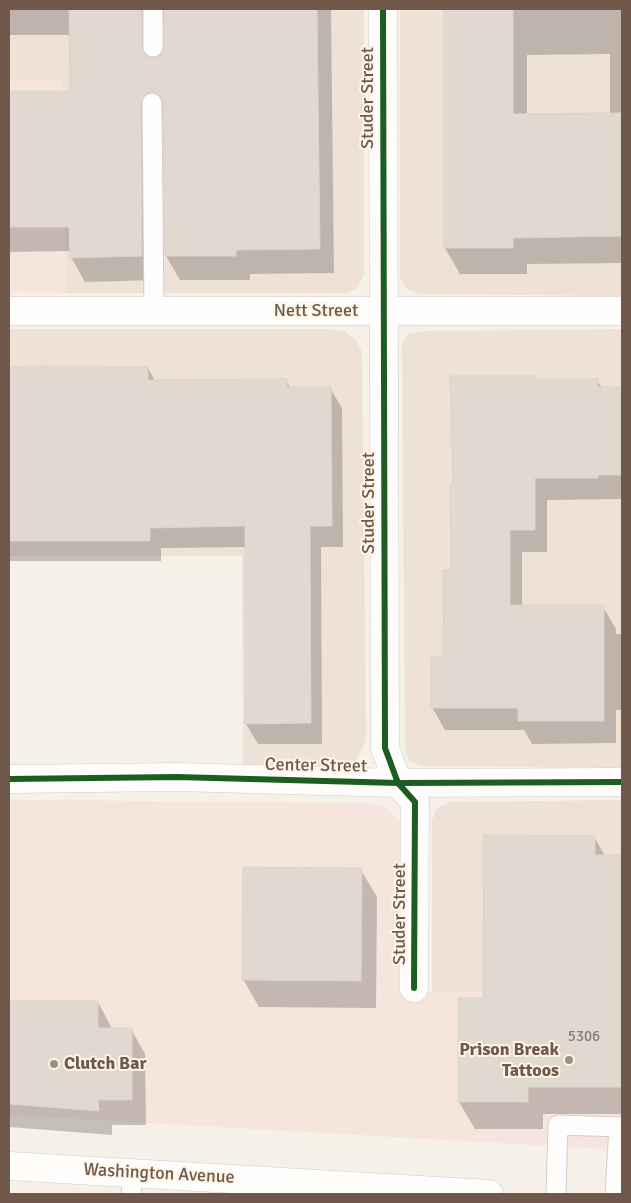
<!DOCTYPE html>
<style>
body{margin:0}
#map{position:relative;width:631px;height:1203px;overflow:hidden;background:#f5f0e8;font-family:Signika,sans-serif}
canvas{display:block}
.frame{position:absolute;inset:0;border:10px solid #70584b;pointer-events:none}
</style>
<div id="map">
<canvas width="631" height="1203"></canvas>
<div class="frame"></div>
</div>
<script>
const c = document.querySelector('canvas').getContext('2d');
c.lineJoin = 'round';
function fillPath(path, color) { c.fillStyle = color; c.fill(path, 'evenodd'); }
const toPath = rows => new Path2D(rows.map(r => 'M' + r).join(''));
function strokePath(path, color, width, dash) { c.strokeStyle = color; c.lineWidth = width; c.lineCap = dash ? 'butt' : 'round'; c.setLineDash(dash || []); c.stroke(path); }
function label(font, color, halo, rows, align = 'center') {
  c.font = font + ' Signika,sans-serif'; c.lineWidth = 4; c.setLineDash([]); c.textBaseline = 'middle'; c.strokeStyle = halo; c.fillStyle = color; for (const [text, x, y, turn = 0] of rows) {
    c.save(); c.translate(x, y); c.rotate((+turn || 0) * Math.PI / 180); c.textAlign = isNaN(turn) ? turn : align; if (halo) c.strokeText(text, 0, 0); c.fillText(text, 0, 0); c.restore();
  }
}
fillPath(toPath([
 [9,9,364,9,364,275,358,287,348,293,66,293,61,80,9,80],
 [400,9,622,9,622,296,419,294,407,289,400,279],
 [9,329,327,329,345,331,355,339,362,352,366,733,363,748,355,761,342,768,243,768,242,556,9,556],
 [622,329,622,768,423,766,410,762,405,750,402,343,408,334,423,331],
 [622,800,622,993,432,992,432,820,437,808,450,802]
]), '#eee2d6');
fillPath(toPath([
 [9,80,61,80,66,293,9,292],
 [9,800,368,803,387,808,400,823,399,991,622,993,622,1150,9,1115]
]), '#f5e5dc');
fillPath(toPath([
 [9,9,331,9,334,273,250,274,250,280,180,280,166,256,165,117,156,122,156,280,85,282,71,257,71,251,9,252,9,92,71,92,70,35,9,35],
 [165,23,166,47,160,58,155,58,155,34,161,24],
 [445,9,622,9,622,263,527,264,527,274,460,274,445,248],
 [610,54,610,114,527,115,527,55],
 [9,368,148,368,155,381,286,380,291,389,330,388,342,408,343,547,321,547,322,744,258,744,246,724,247,547,161,548,161,561,9,561],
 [535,377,537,380,597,380,602,388,622,388,622,499,547,500,547,552,522,552,522,607,603,607,616,629,616,634,622,634,622,710,616,710,616,743,532,744,524,730,445,730,432,707,445,658,452,571,454,485],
 [594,837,605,856,622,857,622,1114,543,1114,543,1129,475,1129,459,1102,485,999],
 [361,870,377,897,376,1008,259,1007,243,979],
 [9,1002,98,1002,112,1029,131,1029,145,1054,146,1125,112,1125,112,1135,9,1127]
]), '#0003');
const building = toPath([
 [69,9,142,9,142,47,147,56,153,58,159,56,164,47,164,9,317,9,320,249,236,250,236,256,165,256,163,103,161,97,152,92,146,94,141,103,142,256,70,258,69,227,9,227,9,91,70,91,69,9],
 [444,9,513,9,513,114,622,113,622,236,513,238,513,248,444,248,444,9],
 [43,366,148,367,148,380,287,379,287,387,331,387,332,526,310,526,311,723,245,724,245,526,150,528,150,541,9,541,9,367,43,366],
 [450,376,536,376,536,379,598,379,598,387,622,387,622,475,598,475,598,478,535,478,535,530,510,530,510,605,604,605,604,721,518,721,518,708,431,708,431,657,444,657,443,570,451,570,450,484,453,484,450,376],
 [484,835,595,836,595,855,622,855,622,1087,528,1087,528,1102,458,1102,458,998,483,998,484,835],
 [243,867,362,868,361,981,242,980,243,867],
 [9,1001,98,1001,98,1028,132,1028,132,1100,98,1100,99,1111,9,1104,9,1001]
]);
fillPath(building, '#e1d8d0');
strokePath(building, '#ddd3cb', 1);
const lane = toPath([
 [153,9,153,47],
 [152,103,154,311],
 [131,1194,133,1173],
 [556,1194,558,1125,622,1127],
 [615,1194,619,1127]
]);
const street = toPath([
 [383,9,385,748,398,783,415,802,414,988],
 [9,311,622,311],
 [9,779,177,777,398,783,622,782]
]);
const secondary = toPath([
 [9,1166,489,1194]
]);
strokePath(lane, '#d4cdc6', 21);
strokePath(street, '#d4cdc6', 29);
strokePath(secondary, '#d4ccc5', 29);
strokePath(lane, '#fefdfc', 19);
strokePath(street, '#fefdfc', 28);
strokePath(secondary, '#fefdfc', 28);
strokePath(toPath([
 [383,9,385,748,398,783,415,802,414,988],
 [9,779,177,777,398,783,622,782]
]), '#1b5e20', 6);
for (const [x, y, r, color] of [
 [569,1060,5,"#9f8d82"],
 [54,1064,5,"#9f8d82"]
]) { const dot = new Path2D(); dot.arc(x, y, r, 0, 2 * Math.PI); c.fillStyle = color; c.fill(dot); strokePath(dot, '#fdf5e8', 2); }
label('15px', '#8e7a6e', null, [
 ["5306",584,1037]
]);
label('18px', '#70584b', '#fdf5e8', [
 ["Studer Street",368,98,-90],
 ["Nett Street",316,311],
 ["Studer Street",369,503,-90],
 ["Center Street",316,766,1],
 ["Studer Street",400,914,-90],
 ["Washington Avenue",159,1174,3]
]);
label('bold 18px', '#70584b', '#fdf5e8', [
 ["Prison Break",559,1050],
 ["Tattoos",559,1071],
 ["Clutch Bar",64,1064,"left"]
], 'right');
</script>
